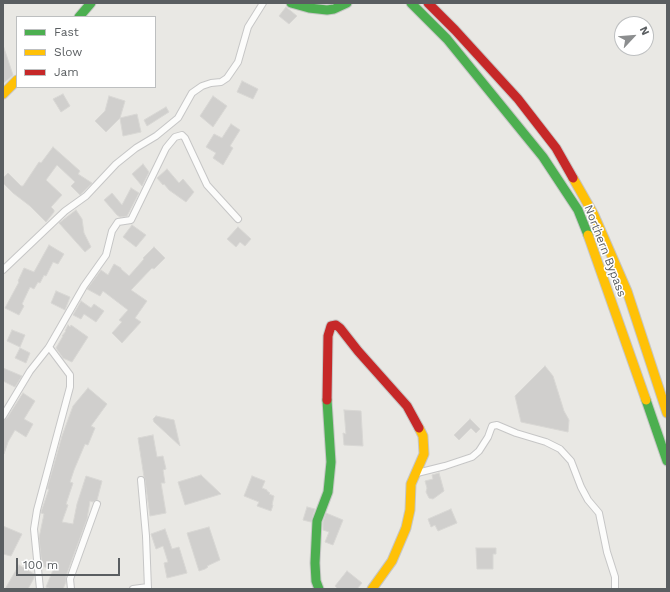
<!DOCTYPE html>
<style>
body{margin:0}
#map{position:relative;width:670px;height:592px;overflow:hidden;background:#e9e8e4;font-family:"Work Sans",sans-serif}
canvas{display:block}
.frame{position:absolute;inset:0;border:4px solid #5a5e61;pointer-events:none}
.legend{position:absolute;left:16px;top:16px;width:140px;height:72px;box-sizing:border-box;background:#fff;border:1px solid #bdbfc0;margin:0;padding:5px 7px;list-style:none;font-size:12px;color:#5a5e61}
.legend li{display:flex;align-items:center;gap:8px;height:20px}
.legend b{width:20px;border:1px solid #bdbfc0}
.north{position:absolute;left:614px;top:16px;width:40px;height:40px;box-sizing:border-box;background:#fff;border:1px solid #bdbfc0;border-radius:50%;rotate:64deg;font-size:11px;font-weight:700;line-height:16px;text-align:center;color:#5a5e61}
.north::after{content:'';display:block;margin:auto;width:14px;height:18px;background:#8c8e8f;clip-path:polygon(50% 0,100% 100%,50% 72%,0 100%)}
.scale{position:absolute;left:16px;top:558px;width:104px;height:18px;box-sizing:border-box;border:2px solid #5a5e61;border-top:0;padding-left:5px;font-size:12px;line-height:14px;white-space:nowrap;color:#5a5e61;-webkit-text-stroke:3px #fff;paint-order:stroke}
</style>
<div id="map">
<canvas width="670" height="592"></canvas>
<div class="frame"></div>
<ul class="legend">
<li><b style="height:5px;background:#4caf50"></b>Fast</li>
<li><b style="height:5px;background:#ffc107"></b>Slow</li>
<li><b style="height:5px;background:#c62828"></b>Jam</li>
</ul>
<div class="north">N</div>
<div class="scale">100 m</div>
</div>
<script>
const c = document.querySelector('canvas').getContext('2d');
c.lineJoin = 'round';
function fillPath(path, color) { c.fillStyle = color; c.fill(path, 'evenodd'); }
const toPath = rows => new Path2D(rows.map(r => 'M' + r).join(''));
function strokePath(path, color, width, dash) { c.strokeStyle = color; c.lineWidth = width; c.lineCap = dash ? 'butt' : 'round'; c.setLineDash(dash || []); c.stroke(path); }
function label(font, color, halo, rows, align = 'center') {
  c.font = font + ' "Work Sans",sans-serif'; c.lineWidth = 3; c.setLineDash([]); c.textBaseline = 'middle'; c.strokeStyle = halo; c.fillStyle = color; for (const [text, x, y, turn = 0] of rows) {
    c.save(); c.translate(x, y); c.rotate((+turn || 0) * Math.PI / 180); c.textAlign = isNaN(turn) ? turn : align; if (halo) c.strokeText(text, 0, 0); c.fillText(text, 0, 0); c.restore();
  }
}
const building = toPath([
 [286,7,297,16,289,24,279,16,286,7],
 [4,48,13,75,3,84,3,49,4,48],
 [242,81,258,89,253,99,237,92,242,81],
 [63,94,70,106,61,112,53,99,63,94],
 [109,96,125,101,120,118,137,114,141,132,123,136,120,118,106,132,95,121,105,111,109,96],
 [213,96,227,106,213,127,200,116,213,96],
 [166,107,169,112,147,126,144,120,166,107],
 [231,124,240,130,230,146,233,148,223,165,213,158,216,153,206,147,214,134,222,138,231,124],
 [53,147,80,171,78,174,92,183,80,195,71,186,75,182,57,165,46,180,62,195,51,207,54,210,54,212,46,222,30,206,13,193,3,183,3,178,8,173,21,186,23,186,39,162,41,163,53,147],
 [143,164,149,172,142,186,132,174,143,164],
 [167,169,179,183,183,179,194,192,186,202,169,190,164,184,163,185,157,178,167,169],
 [131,188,139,193,127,216,120,217,117,215,104,200,112,193,122,205,131,188],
 [76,210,82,219,84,233,91,247,85,252,59,223,76,210],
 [132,225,146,235,136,247,123,237,132,225],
 [238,227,251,239,245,246,240,242,236,247,227,239,238,227],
 [49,245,64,254,58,264,53,262,46,276,44,275,40,283,38,282,34,289,30,287,22,304,24,306,19,315,5,308,19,282,18,281,24,268,34,272,49,245],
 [154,247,165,258,154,269,152,268,131,290,147,301,135,318,141,322,122,343,112,333,122,322,119,320,128,310,103,291,100,296,87,289,101,270,108,275,114,264,121,268,121,269,129,276,144,259,143,258,154,247],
 [56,291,70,297,65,310,51,303,56,291],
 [81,301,91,308,94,304,104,311,96,322,84,314,81,319,73,315,81,301],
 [68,325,70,327,71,325,88,337,72,362,63,358,56,348,63,336,62,336,66,331,65,331,68,325],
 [12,330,25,335,20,347,7,341,12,330],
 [20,348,30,353,26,363,15,358,20,348],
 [545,366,553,376,564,411,569,420,568,432,521,422,515,396,545,366],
 [3,368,22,376,15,387,3,381,3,368],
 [88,388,107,404,91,426,95,428,88,445,85,444,74,470,70,482,73,483,66,504,68,505,62,522,73,524,77,504,86,476,102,481,97,500,93,502,90,501,87,519,66,576,66,582,63,589,52,589,46,587,53,570,42,566,39,538,44,514,41,513,41,512,49,489,47,489,62,436,73,406,88,388],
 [23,393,35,401,24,419,33,424,26,437,15,430,8,442,4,454,3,454,3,420,7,418,23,393],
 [344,410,361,411,363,446,344,445,343,433,346,434,344,410],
 [156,416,174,420,180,446,154,422,153,419,156,416],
 [470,419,480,429,476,433,471,428,459,440,454,435,470,419],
 [153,435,157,457,163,456,166,469,163,470,165,483,161,483,166,513,150,516,145,480,144,477,138,438,153,435],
 [439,473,444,491,433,499,429,498,426,492,427,488,425,481,433,479,432,475,439,473],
 [201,475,221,494,185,505,178,482,201,475],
 [252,476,265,481,262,488,267,490,267,491,270,493,269,494,274,496,272,505,273,505,271,511,257,506,259,502,244,496,252,476],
 [307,507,315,509,311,522,303,520,307,507],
 [451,509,457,523,438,531,435,525,431,527,428,519,451,509],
 [326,513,343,520,333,545,325,542,329,532,323,530,323,522,326,513],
 [3,526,22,534,11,556,3,554,3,526],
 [209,527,220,560,207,566,208,567,205,569,199,571,187,533,209,527],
 [165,529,172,549,179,547,187,573,167,578,164,563,168,562,163,546,156,549,151,534,165,529],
 [476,548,496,548,496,554,493,554,493,569,477,569,476,548],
 [19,565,34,574,34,578,28,589,5,589,19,565],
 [347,571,362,583,357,589,338,589,335,586,347,571]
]);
fillPath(building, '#d0cfcd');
strokePath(building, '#d8d7d4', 1);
const street = toPath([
 [3,270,65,211,86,196,116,164,136,148,156,136,178,118,192,93,202,86,211,83,221,82,227,78,238,62,248,27,263,3],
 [3,416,30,371,49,347,84,286,106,255,112,231,118,222,131,220,166,148,175,137,182,135,185,138,207,185,238,219],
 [417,473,445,466,472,457,479,451,488,437,492,426,497,425,516,433,546,442,560,449,571,461,581,487,588,500,599,513,607,552,615,577,615,589],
 [141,480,146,536,148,589],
 [40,589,34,529,37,510,70,387,70,375,49,347],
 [71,589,70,579,97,504],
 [133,589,148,587]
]);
const fast = toPath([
 [291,3,309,8,327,10,334,9,347,3],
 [411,3,447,39,543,157,578,210,588,235],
 [79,17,91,3],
 [646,400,667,461],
 [319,589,316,581,315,563,317,521,328,492,331,462,327,400]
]);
const slow = toPath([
 [3,94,17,80],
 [573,178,594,215,627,291,667,413],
 [588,235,646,400],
 [372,589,392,561,406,528,410,510,411,484,424,454,423,436,419,428]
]);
const jam = toPath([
 [428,3,455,30,518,99,556,148,573,178],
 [327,400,328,336,331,326,336,325,340,328,358,351,407,406,419,428]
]);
strokePath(street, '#c6c6c6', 8);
strokePath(fast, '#c6c6c5', 11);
strokePath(slow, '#c6c6c5', 11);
strokePath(jam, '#c6c6c5', 11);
strokePath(street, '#fcfcfb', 6);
strokePath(fast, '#4caf50', 9);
strokePath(slow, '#ffc107', 9);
strokePath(jam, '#c62828', 9);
label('12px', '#5a5e61', '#fff', [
 ["Northern Bypass",605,251,69]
]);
</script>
